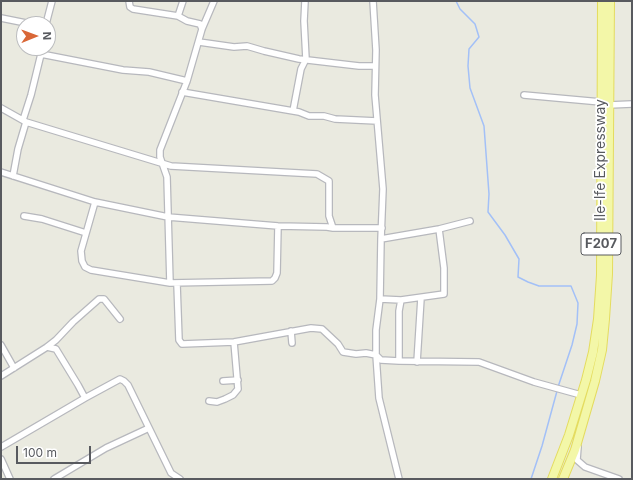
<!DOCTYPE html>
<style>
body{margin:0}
#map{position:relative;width:633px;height:480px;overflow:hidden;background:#eaeae0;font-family:Inter,sans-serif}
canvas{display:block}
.frame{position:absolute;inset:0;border:2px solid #585a5f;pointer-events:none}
.north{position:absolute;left:16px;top:16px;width:40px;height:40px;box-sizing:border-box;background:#fff;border:1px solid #bcbdbf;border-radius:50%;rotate:89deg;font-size:11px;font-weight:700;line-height:16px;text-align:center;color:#585a5f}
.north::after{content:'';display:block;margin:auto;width:14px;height:18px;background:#d96737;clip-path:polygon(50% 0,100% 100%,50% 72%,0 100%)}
.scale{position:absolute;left:16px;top:446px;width:75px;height:18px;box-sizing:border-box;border:2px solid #585a5f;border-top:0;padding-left:5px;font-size:12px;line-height:14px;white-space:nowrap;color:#585a5f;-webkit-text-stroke:3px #fff;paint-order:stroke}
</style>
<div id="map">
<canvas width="633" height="480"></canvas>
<div class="frame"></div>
<div class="north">N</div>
<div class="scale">100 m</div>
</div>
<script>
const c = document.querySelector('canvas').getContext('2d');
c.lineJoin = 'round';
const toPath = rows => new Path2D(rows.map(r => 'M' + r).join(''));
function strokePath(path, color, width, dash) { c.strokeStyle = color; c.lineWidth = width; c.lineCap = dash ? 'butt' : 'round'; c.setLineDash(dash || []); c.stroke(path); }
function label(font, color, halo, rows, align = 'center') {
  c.font = font + ' Inter,sans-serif'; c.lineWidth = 3.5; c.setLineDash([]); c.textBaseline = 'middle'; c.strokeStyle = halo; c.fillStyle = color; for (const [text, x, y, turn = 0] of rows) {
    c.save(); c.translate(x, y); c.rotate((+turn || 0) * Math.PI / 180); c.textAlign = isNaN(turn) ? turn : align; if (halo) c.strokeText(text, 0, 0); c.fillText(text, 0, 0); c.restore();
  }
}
strokePath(toPath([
 [456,1,460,9,475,24,479,37,469,49,468,66,470,88,484,126,489,194,488,212,505,235,519,259,518,277,528,282,539,286,571,286,578,303,577,324,572,345,558,387],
 [531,479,542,446,557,391]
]), '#a3c0f7', 1.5);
const minor = toPath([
 [129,1,130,7,133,9,178,16,187,21,200,24,202,29],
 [373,1,376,50,375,95,383,189,381,239,380,299,376,330,376,355,379,398,399,479],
 [178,16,183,1],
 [1,18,31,24],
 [46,24,52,1],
 [199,42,234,47,247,46,264,51,299,59,359,66,375,66],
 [42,48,41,54,123,70,149,72,187,81],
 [182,92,299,112,309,116,324,116,335,119,377,121],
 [524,95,601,102],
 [609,105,632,104],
 [1,108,26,122,171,166,317,174,329,181,329,216,333,228],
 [293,111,301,69,306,59,304,21,305,1],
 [23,120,31,95,41,54],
 [1,172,95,202,168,217,278,226,327,227,333,228,382,228],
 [13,176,18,149,26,122],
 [95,202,81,251,82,261,85,267,91,270,170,283,272,281,275,278,277,273,278,226],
 [24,216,42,219,86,233],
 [381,239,439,229,470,221],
 [170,283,167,177,160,157,160,150,187,81,202,29,214,1],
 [177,284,179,340,182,344,234,342,311,328,322,329,338,344,343,352,356,354,366,353,376,355,381,360,399,361,479,362,534,382,581,395],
 [380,299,401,300,444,294,444,268,439,229],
 [291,331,292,343],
 [1,345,14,368],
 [47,347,56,349,78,385,85,398],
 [399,361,399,311,401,300],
 [417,362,421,298],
 [1,376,47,347,56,340,73,322,99,299,104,299,120,319],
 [223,381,238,380],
 [209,401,217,402,225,399,233,395,238,389,234,342],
 [1,447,85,398,120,379,124,381,128,385,171,473,180,479],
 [578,447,577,460,585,467,619,479],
 [1,459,10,479],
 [54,479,106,448,149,428]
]);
const primary = toPath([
 [552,479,569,435,586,380,593,352,598,319,601,275,602,1],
 [563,479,575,450,595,381,602,350,605,319,608,274,610,1]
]);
strokePath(minor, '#b7b8bd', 8);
strokePath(primary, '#e4dc5f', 10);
strokePath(minor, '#fff', 5.5);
strokePath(primary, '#f3f7a8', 8);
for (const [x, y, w] of [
 [601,244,40]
]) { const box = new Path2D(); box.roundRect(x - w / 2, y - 11, w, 22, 3); c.fillStyle = '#fff'; c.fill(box); strokePath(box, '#585a5f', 1); }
label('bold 13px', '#585a5f', null, [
 ["F207",601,244]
]);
label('14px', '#585a5f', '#fff', [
 ["Ile-Ife Expressway",601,160,-90]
]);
</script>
